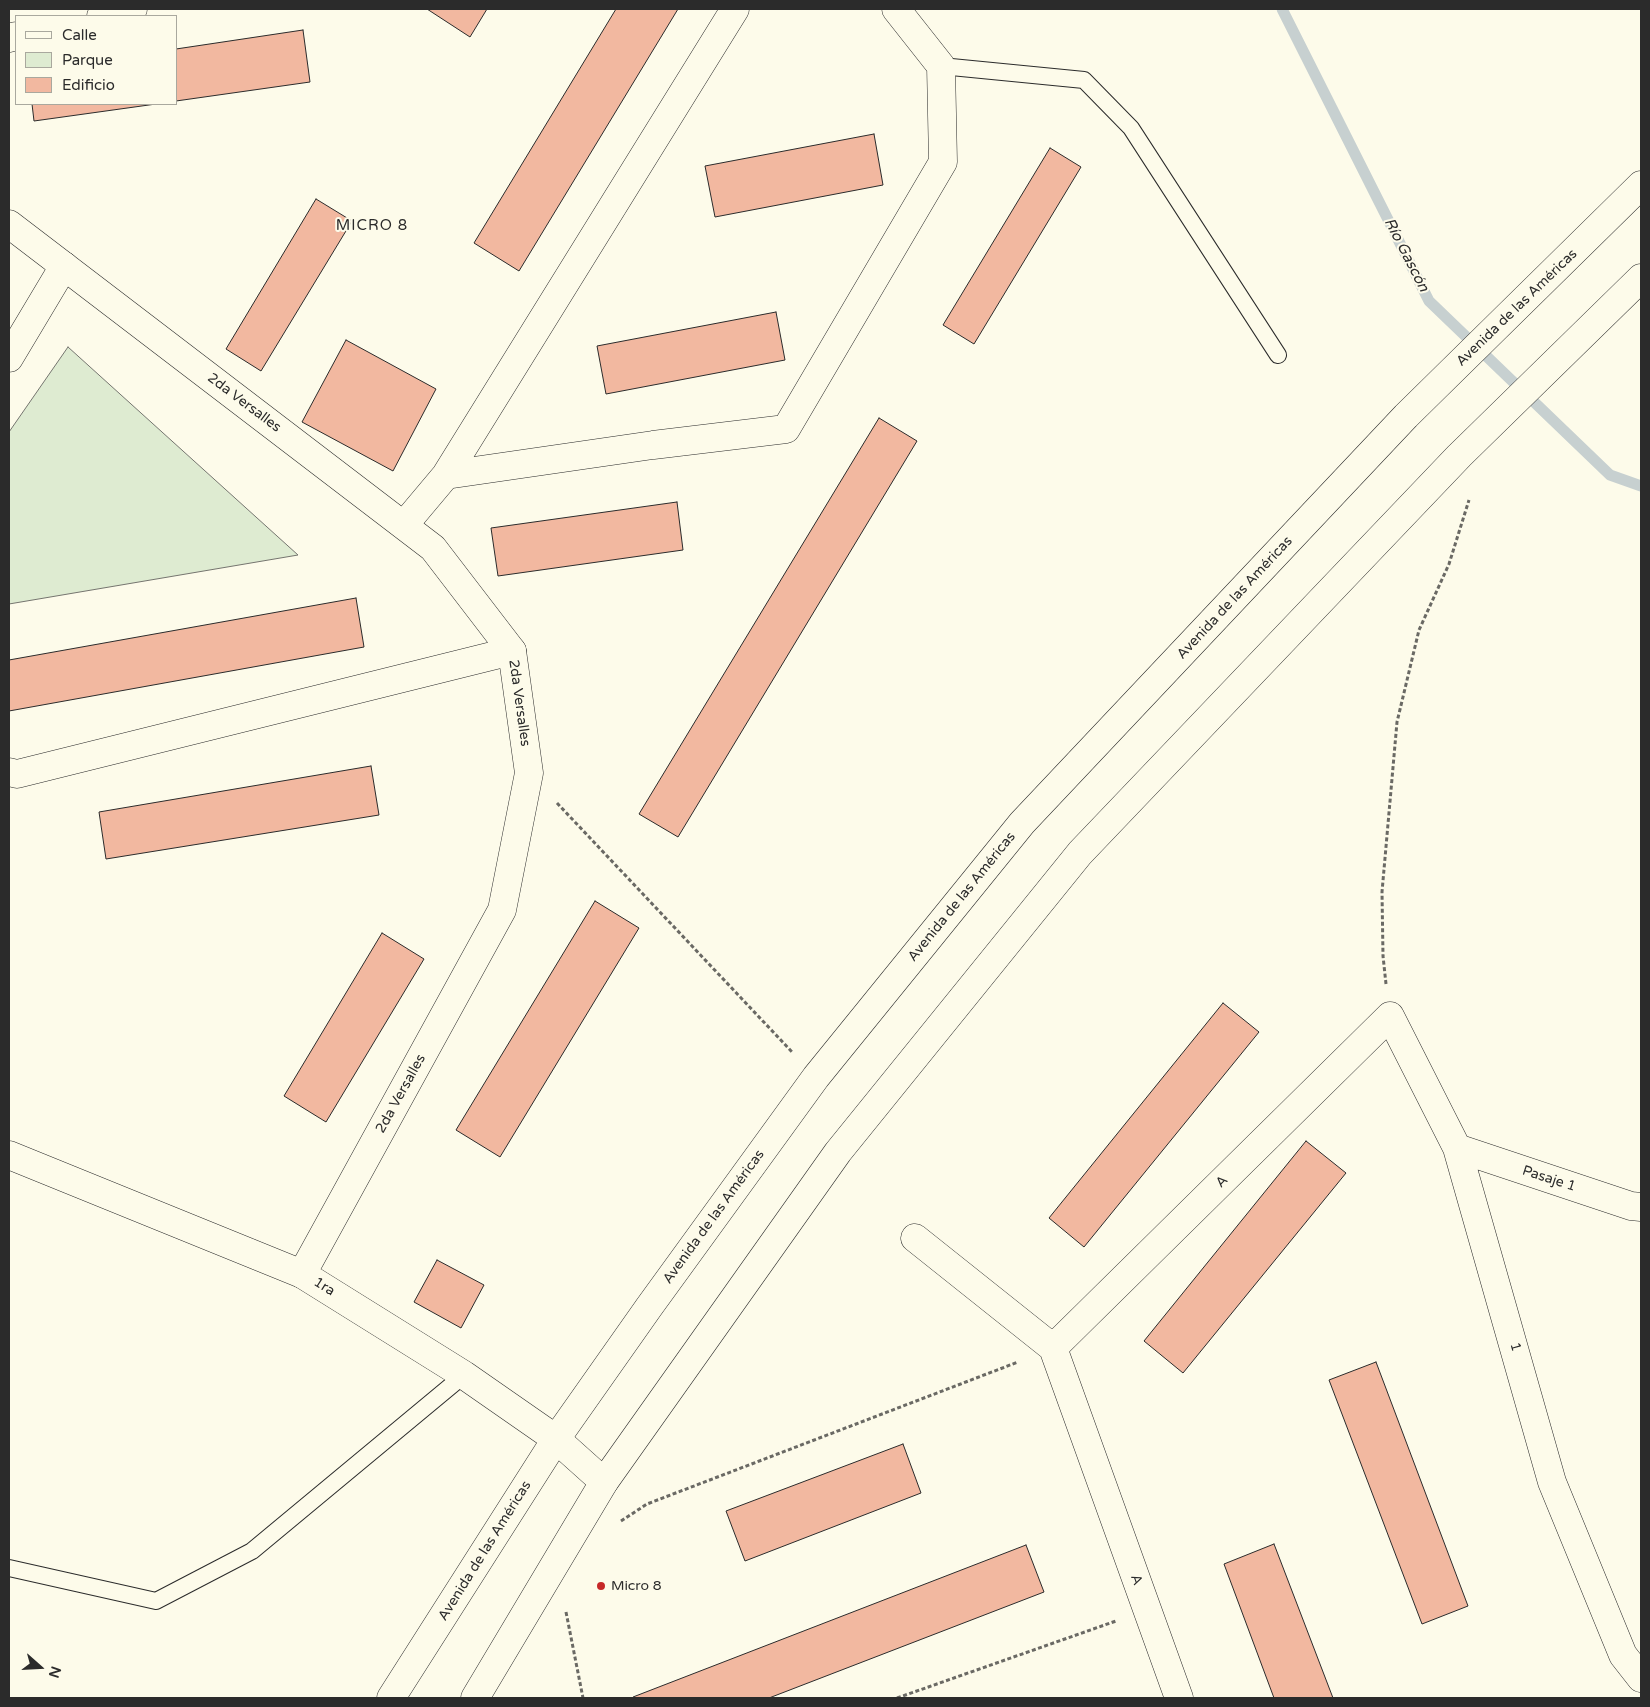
<!DOCTYPE html>
<meta charset="utf-8">
<style>
body{margin:0}
#map{position:relative;width:1650px;height:1707px;overflow:hidden;background:#fdfbea;font-family:"Varela Round",sans-serif}
canvas{display:block}
.frame{position:absolute;inset:0;border:10px solid #2b2b2b;pointer-events:none}
.legend{position:absolute;left:15px;top:15px;width:162px;height:90px;box-sizing:border-box;background:#fdfbea;border:1px solid #a9a89e;margin:0;padding:6px 9px;list-style:none;font-size:15px;color:#2b2b2b}
.legend li{display:flex;align-items:center;gap:10px;height:25px}
.legend b{width:25px;border:1px solid #a9a89e}
.north{position:absolute;left:15px;top:1642px;width:50px;height:50px;-webkit-text-stroke:4px #fdfbea;paint-order:stroke;rotate:109deg;font-size:14px;font-weight:700;line-height:20px;text-align:center;color:#2b2b2b}
.north::after{content:'';display:block;margin:auto;width:18px;height:22px;background:#2b2b2b;clip-path:polygon(50% 0,100% 100%,50% 72%,0 100%)}
</style>
<div id="map">
<canvas width="1650" height="1707"></canvas>
<div class="frame"></div>
<ul class="legend">
<li><b style="height:6px;background:#fdfbea"></b>Calle</li>
<li><b style="height:14px;background:#deebd1"></b>Parque</li>
<li><b style="height:14px;background:#f2b8a0"></b>Edificio</li>
</ul>
<div class="north">N</div>
</div>
<script>
const c = document.querySelector('canvas').getContext('2d');
c.lineJoin = 'round';
function fillPath(path, color) { c.fillStyle = color; c.fill(path, 'evenodd'); }
const toPath = rows => new Path2D(rows.map(r => 'M' + r).join(''));
function strokePath(path, color, width, dash) { c.strokeStyle = color; c.lineWidth = width; c.lineCap = dash ? 'butt' : 'round'; c.setLineDash(dash || []); c.stroke(path); }
function label(font, color, halo, rows, align = 'center') {
  c.font = font + ' "Varela Round",sans-serif'; c.lineWidth = 4; c.setLineDash([]); c.textBaseline = 'middle'; c.strokeStyle = halo; c.fillStyle = color; for (const [text, x, y, turn = 0] of rows) {
    c.save(); c.translate(x, y); c.rotate((+turn || 0) * Math.PI / 180); c.textAlign = isNaN(turn) ? turn : align; if (halo) c.strokeText(text, 0, 0); c.fillText(text, 0, 0); c.restore();
  }
}
const green = toPath([
 [68,347,298,555,9,604,9,432,68,347]
]);
fillPath(green, '#deebd1');
strokePath(green, '#74746e', 1);
strokePath(toPath([
 [1282,9,1429,301,1610,475,1641,486]
]), '#c7d0d0', 11);
const building = toPath([
 [427,9,487,9,470,37,427,9],
 [616,9,678,9,519,271,474,243,616,9],
 [303,30,310,82,176,101,176,49,303,30],
 [32,104,156,104,34,121,32,104],
 [874,134,883,185,715,217,705,166,874,134],
 [1050,148,1081,167,974,344,943,325,1050,148],
 [316,199,352,221,261,371,226,349,316,199],
 [776,312,785,360,606,394,597,346,776,312],
 [346,340,436,389,393,471,302,422,346,340],
 [879,418,917,441,678,837,639,814,879,418],
 [677,502,683,550,498,576,491,528,677,502],
 [356,598,364,647,9,711,9,660,356,598],
 [371,766,379,815,106,859,99,812,371,766],
 [595,901,639,928,500,1157,456,1130,595,901],
 [382,933,424,959,326,1122,284,1096,382,933],
 [1223,1003,1259,1032,1084,1247,1049,1218,1223,1003],
 [1306,1141,1346,1173,1183,1373,1144,1341,1306,1141],
 [437,1260,484,1285,461,1328,414,1302,437,1260],
 [1376,1362,1468,1606,1422,1624,1329,1380,1376,1362],
 [903,1444,921,1493,745,1561,726,1511,903,1444],
 [1274,1544,1333,1698,1274,1698,1224,1564,1274,1544],
 [1026,1545,1044,1592,769,1698,634,1698,633,1697,1026,1545]
]);
fillPath(building, '#f2b8a0');
strokePath(building, '#2b2b2b', 1);
const lane = toPath([
 [941,66,1084,80,1131,128,1278,355],
 [9,1568,156,1601,252,1551,464,1375]
]);
const street = toPath([
 [101,16,133,9],
 [9,38,16,36],
 [9,358,64,266],
 [446,475,653,445,786,429,943,162,941,66,896,9],
 [404,525,446,475,735,9],
 [9,772,17,774,512,651],
 [1457,1148,1631,1206,1641,1207],
 [9,1155,302,1274],
 [915,1238,1053,1348,1179,1698],
 [1053,1348,1390,1016,1457,1148,1552,1482,1623,1655,1641,1678]
]);
const secondary = toPath([
 [9,224,433,548,512,651,529,773,502,910,302,1274,464,1375,556,1439,604,1482]
]);
const primary = toPath([
 [391,1698,556,1439,649,1307,816,1077,1022,823,1406,416,1641,185],
 [475,1698,604,1482,838,1152,1080,853,1459,456,1641,278]
]);
strokePath(lane, '#2b2b2b', 18);
strokePath(street, '#2b2b2b', 29);
strokePath(secondary, '#2b2b2b', 29);
strokePath(primary, '#2b2b2b', 29);
strokePath(toPath([
 [557,803,793,1053],
 [1386,984,1383,956,1382,892,1397,722,1419,630,1449,564,1469,500],
 [621,1521,647,1504,1018,1362],
 [566,1612,583,1698],
 [897,1698,1116,1621]
]), '#6a6964', 3, [4, 2.5]);
strokePath(lane, '#fdfbea', 16);
strokePath(street, '#fdfbea', 28);
strokePath(secondary, '#fdfbea', 28);
strokePath(primary, '#fdfbea', 28);
for (const [x, y, r, color] of [
 [601,1586,5,"#c62828"]
]) { const dot = new Path2D(); dot.arc(x, y, r, 0, 2 * Math.PI); c.fillStyle = color; c.fill(dot); strokePath(dot, '#fdfbea', 2); }
label('14px', '#2b2b2b', '#fdfbea', [
 ["Avenida de las Américas",1517,308,-44],
 ["2da Versalles",244,403,37],
 ["Avenida de las Américas",1235,598,-47],
 ["2da Versalles",519,703,82],
 ["Avenida de las Américas",962,897,-51],
 ["2da Versalles",401,1094,-61],
 ["Pasaje 1",1549,1179,18],
 ["A",1222,1182,-45],
 ["Avenida de las Américas",714,1217,-54],
 ["1ra",324,1287,32],
 ["1",1515,1347,74],
 ["Avenida de las Américas",485,1551,-58],
 ["A",1136,1580,70]
]);
label('14px', '#2b2b2b', '#fdfbea', [
 ["Micro 8",611,1586]
], 'left');
c.letterSpacing = '1px';
label('15px', '#2b2b2b', '#fdfbea', [
 ["MICRO 8",372,226]
]);
c.letterSpacing = '0px';
label('italic 15px', '#2b2b2b', '#fdfbea', [
 ["Río Gascón",1406,255,63]
]);
</script>
